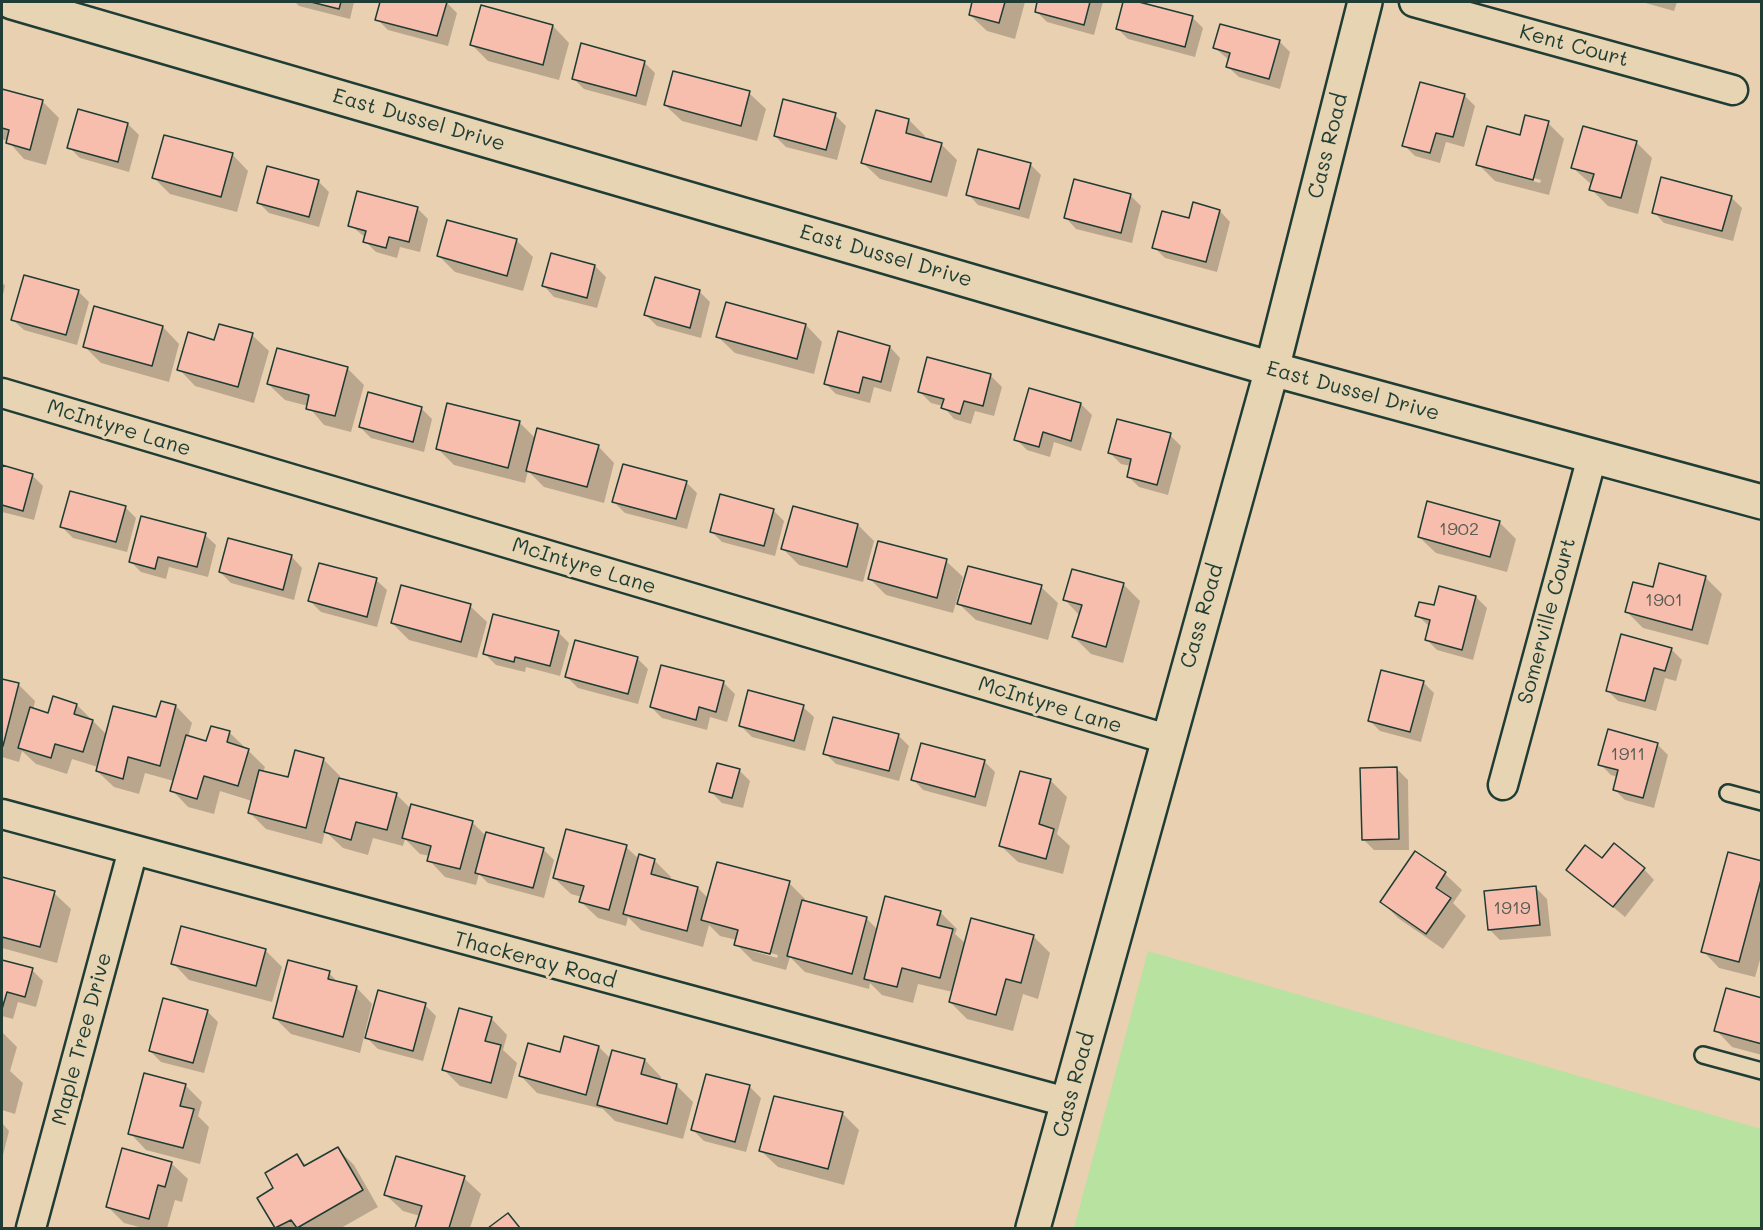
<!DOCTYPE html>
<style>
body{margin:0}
#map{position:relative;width:1763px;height:1230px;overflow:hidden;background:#e9d0b1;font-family:Mali,sans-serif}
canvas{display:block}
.frame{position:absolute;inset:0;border:3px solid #1f3d34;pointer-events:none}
</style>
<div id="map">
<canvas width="1763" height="1230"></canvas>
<div class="frame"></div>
</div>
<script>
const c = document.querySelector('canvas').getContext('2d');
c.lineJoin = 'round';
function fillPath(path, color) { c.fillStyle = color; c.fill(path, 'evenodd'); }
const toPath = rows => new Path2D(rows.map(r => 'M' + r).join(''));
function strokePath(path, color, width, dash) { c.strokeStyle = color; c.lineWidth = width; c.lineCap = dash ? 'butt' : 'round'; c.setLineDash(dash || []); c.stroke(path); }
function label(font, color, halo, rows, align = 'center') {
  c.font = font + ' Mali,sans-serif'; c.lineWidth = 6; c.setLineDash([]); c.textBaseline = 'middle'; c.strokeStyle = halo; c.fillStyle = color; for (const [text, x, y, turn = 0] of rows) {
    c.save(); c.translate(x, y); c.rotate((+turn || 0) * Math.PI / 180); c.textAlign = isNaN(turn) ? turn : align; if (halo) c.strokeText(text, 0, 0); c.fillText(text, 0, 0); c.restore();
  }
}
fillPath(toPath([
 [1148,951,1761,1129,1761,1228,1074,1228]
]), '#b7e29f');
fillPath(toPath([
 [295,2,354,2,350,19,299,6],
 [382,2,446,2,457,13,448,46,388,30,377,19],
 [974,2,1025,2,1015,39,987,31,970,15],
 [1039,2,1103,2,1094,35,1047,22,1036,11],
 [1124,2,1192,17,1203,28,1195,57,1128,39,1117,28],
 [1642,2,1677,2,1674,11],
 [482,7,553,26,569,43,559,80,488,61,472,45],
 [1279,41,1290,52,1280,89,1239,77,1228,67,1229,60,1215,48],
 [644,62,655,73,646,106,584,89,573,78],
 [1421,83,1465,96,1475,106,1464,147,1446,142,1440,163,1415,156,1404,145],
 [2,90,42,101,59,118,46,165,24,159,8,141,2,139],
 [749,93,766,109,757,141,682,121,665,105],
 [835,115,846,126,837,160,786,147,775,136],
 [909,120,925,136,924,139,941,144,957,160,947,197,880,179,863,163],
 [1548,123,1564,139,1549,195,1495,181,1478,164],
 [1496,168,1541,180,1540,183,1496,171],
 [128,124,139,135,129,172,80,158,69,147],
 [1636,142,1652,158,1638,214,1608,206,1591,189,1592,185,1573,168],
 [232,154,248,171,237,212,170,194,154,178],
 [1030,164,1041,175,1029,219,978,205,968,194],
 [318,181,329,192,319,227,269,213,259,203],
 [1131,196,1141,206,1132,243,1076,229,1066,218],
 [1731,197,1742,208,1733,241,1664,223,1654,212],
 [417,208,428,219,420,252,400,247,397,258,376,252,365,241,366,238,350,225],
 [1220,211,1230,222,1217,272,1165,258,1154,247,1190,220],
 [516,240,533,257,523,291,455,272,439,256],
 [595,266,606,277,597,308,554,297,544,286],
 [2,282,5,286,2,299],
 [78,291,89,302,77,345,24,330,13,320],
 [699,291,710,302,701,338,657,326,646,315],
 [727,304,806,325,822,342,814,374,735,353,718,337],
 [163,327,179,344,169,382,101,363,84,346],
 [252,335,269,351,254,403,195,386,179,369,215,342],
 [890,347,900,358,891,392,874,387,870,403,836,394,825,383],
 [278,350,348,369,364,385,351,432,324,425,308,406,285,400,268,384],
 [928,359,991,376,1002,387,994,416,975,411,971,424,954,419,943,406,931,403,920,392],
 [1081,404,1092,415,1081,451,1054,442,1050,457,1027,450,1016,439],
 [421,408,432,419,424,452,371,438,360,427],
 [520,423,536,439,598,446,614,463,604,503,544,487,528,471,525,483,454,465,437,448],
 [1170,435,1181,446,1168,495,1139,487,1128,476,1131,466,1121,464,1110,453],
 [2,467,32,475,43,486,34,520,2,512],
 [686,482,697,493,687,529,625,513,614,502],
 [125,507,136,518,127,552,73,538,62,527],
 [773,510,784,521,775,556,722,542,711,531],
 [1499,522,1516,539,1507,572,1436,553,1419,537],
 [858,525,874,541,863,582,799,565,783,549],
 [205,535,216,545,208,577,169,567,166,579,141,572,130,561],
 [292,557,302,568,294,600,231,583,220,572],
 [946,561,963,577,953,613,886,595,870,579],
 [1073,571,1124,585,1140,601,1123,663,1091,654,1074,637,1080,616,1065,600],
 [1705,577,1722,594,1708,645,1643,628,1627,612,1654,589],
 [376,580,387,590,377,627,321,612,310,601],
 [1041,587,1058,603,1048,640,976,620,959,604],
 [1476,597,1487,608,1473,660,1437,650,1426,639,1430,627,1417,615,1435,607],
 [470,606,487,622,477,658,409,640,392,623],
 [558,632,569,643,560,676,526,667,525,672,496,665,485,654],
 [1671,649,1682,660,1676,681,1665,678,1656,711,1618,701,1607,690],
 [637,658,648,669,638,704,578,688,567,677],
 [662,666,724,683,735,694,727,722,710,717,707,730,662,718,651,707],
 [2,680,19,685,35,701,33,710,49,715,77,705,107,735,157,719,176,706,192,723,188,737,207,743,212,728,230,733,265,767,263,772,289,779,296,752,324,760,340,776,339,779,396,794,411,809,472,822,487,837,543,849,554,860,544,898,488,883,479,874,476,885,445,877,429,860,430,856,420,854,405,839,403,846,373,838,368,855,343,848,325,831,322,844,266,829,249,812,252,801,220,791,214,814,188,807,172,790,174,781,145,773,139,794,114,787,97,771,98,767,72,759,67,774,36,764,22,751,19,762,2,757],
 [1423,682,1434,693,1421,742,1380,731,1369,720],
 [803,707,814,717,805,751,752,737,741,726],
 [898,735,909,746,899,781,836,764,825,753],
 [1657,744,1668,755,1654,808,1625,800,1614,789,1618,777,1611,775,1600,764],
 [984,761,995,772,986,807,923,790,913,779],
 [1397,769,1408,780,1409,850,1374,850,1363,839],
 [739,770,750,781,743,808,722,803,711,792],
 [1021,773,1051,781,1067,797,1057,834,1070,846,1063,874,1018,862,1001,846],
 [626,847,639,859,654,860,671,877,670,880,698,888,709,899,789,883,805,899,805,902,867,919,878,930,940,912,957,929,955,934,966,944,1033,936,1050,953,1038,999,1023,994,1013,1031,967,1019,950,1002,953,992,918,984,913,1003,882,995,870,983,869,989,805,972,790,957,786,970,753,961,736,944,737,940,720,936,709,925,703,947,641,930,628,917,626,926,598,918,581,902,582,897,571,894,554,878],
 [753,948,778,955,777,958,753,951],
 [1416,853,1445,874,1462,890,1453,903,1466,916,1443,949,1398,918,1382,902],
 [1602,860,1644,869,1654,880,1625,917,1568,869],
 [1762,863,1762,953,1755,977,1719,968,1703,951],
 [2,879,54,893,71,909,57,963,2,948],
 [1536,888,1547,899,1551,936,1500,940,1489,929],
 [265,950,282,967,272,1002,189,980,173,963],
 [2,961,32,970,43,981,36,1007,18,1002,13,1019,2,1016],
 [329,973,339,983,356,987,372,1004,360,1053,291,1034,275,1018],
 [1762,999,1762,1055,1732,1047,1716,1030],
 [425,1005,436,1016,423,1061,378,1049,367,1038],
 [207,1011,218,1022,204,1073,161,1062,150,1051],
 [491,1018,507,1035,503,1050,517,1063,507,1099,460,1086,444,1070],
 [2,1032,17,1047,10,1071,23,1083,15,1114,2,1110],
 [599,1047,611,1059,645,1060,661,1077,660,1081,676,1085,693,1102,683,1139,615,1121,603,1109,537,1093,521,1076,561,1054],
 [707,1075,750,1087,761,1098,746,1152,704,1141,693,1130],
 [185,1085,202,1102,198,1116,209,1127,200,1164,146,1150,130,1133],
 [842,1113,859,1130,844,1185,778,1167,761,1151],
 [2,1123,9,1131,2,1159],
 [338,1149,354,1165,378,1207,341,1228,277,1228,259,1198,275,1188,297,1156,307,1166],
 [171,1163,188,1179,182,1202,175,1200,167,1228,143,1228,124,1223,108,1207],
 [464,1178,481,1194,470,1228,417,1228,420,1216,403,1211,386,1195]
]), '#0003');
const building = toPath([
 [311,2,341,2,339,9,311,2],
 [380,2,447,2,437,36,375,20,380,2],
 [972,2,1005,2,999,23,969,15,972,2],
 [1037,2,1090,2,1084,25,1035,12,1037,2],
 [1123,2,1139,2,1193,16,1185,47,1116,29,1123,2],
 [481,5,553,25,543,65,470,45,481,5],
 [1220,24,1280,40,1269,79,1226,67,1230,53,1213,48,1220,24],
 [581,43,645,61,636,96,572,79,581,43],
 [673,71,750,91,741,126,664,105,673,71],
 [1420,82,1465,94,1453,137,1436,133,1430,153,1402,146,1420,82],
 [2,89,43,100,30,150,6,143,9,130,2,128,2,89],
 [783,99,836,113,826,150,774,136,783,99],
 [78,109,128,123,118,162,67,148,78,109],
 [876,110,909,119,906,133,942,143,931,182,861,163,876,110],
 [1525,115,1549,121,1533,180,1476,165,1487,126,1520,135,1525,115],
 [1583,126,1637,141,1621,198,1589,190,1594,174,1571,168,1583,126],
 [164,135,233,153,221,197,152,178,164,135],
 [978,149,1031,163,1019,209,966,195,978,149],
 [267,166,319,180,309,217,257,203,267,166],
 [1661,177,1732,196,1722,231,1652,213,1661,177],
 [1074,179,1131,194,1121,233,1064,218,1074,179],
 [357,191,418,207,409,242,389,237,386,248,363,242,366,231,348,226,357,191],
 [1193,202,1220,210,1206,262,1152,248,1162,211,1189,218,1193,202],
 [447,220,517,239,507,276,437,256,447,220],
 [551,253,595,265,587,298,542,286,551,253],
 [24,275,79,290,66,335,11,320,24,275],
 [655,277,700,290,690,328,644,315,655,277],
 [726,302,806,324,797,359,716,337,726,302],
 [94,306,163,326,152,366,83,347,94,306],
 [219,324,253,333,238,387,177,370,188,332,214,340,219,324],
 [838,331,890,346,881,382,863,377,859,393,824,384,838,331],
 [277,348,348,367,335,416,306,409,309,395,267,384,277,348],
 [927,357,991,374,983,406,964,401,960,414,941,408,944,399,918,392,927,357],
 [1029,388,1081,403,1071,441,1043,432,1039,447,1014,440,1029,388],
 [368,392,422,407,413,442,359,427,368,392],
 [447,403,520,421,508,468,436,449,447,403],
 [1117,419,1171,433,1157,485,1127,477,1131,459,1108,453,1117,419],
 [537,428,599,445,587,487,526,471,537,428],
 [623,464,687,481,676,519,612,502,623,464],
 [2,465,33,474,23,511,2,505,2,465],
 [70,491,126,506,116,542,60,527,70,491],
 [720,494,774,509,764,546,710,532,720,494],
 [1427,501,1500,521,1490,557,1418,537,1427,501],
 [793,506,858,524,847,567,781,549,793,506],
 [141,516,206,533,197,567,158,557,155,569,129,562,141,516],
 [228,538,292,555,283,590,219,572,228,538],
 [878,541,947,559,937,598,868,579,878,541],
 [319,563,377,578,367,617,308,601,319,563],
 [1659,563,1706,576,1692,630,1625,612,1633,582,1653,587,1659,563],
 [968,566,1042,585,1031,624,957,604,968,566],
 [1072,569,1124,583,1106,647,1072,637,1082,605,1063,600,1072,569],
 [401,585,471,604,461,642,391,623,401,585],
 [1439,586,1476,596,1462,650,1425,640,1430,620,1415,616,1419,602,1434,605,1439,586],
 [493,614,559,631,550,666,515,657,514,662,483,654,493,614],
 [1621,634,1672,648,1665,671,1654,668,1645,701,1606,691,1621,634],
 [575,640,638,657,628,694,565,677,575,640],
 [661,665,724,681,716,712,699,707,696,720,650,707,661,665],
 [1381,670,1424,681,1410,732,1368,721,1381,670],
 [2,679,19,683,3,746,2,746,2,679],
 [748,690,804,705,794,741,739,726,748,690],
 [53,696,77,704,74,714,93,720,83,752,55,744,51,758,18,748,30,707,48,713,53,696],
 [161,701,176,705,160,766,128,757,123,779,96,771,113,706,156,717,161,701],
 [833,717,899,734,889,771,823,754,833,717],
 [211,726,230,731,227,742,249,749,238,786,204,776,197,799,170,791,186,735,206,741,211,726],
 [1608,729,1658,743,1643,798,1613,790,1618,770,1598,765,1608,729],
 [921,743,985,760,975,797,911,780,921,743],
 [295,750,324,758,306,828,248,813,259,770,288,777,295,750],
 [717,763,740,769,732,798,709,792,717,763],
 [1397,767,1399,839,1362,840,1360,768,1397,767],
 [1020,771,1051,779,1039,824,1054,829,1046,859,999,846,1020,771],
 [339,778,397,793,387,830,356,822,351,840,324,832,339,778],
 [411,804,473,821,460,869,427,861,431,846,402,838,411,804],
 [566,829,627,845,609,910,579,902,584,886,553,878,566,829],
 [486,832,544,848,533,888,475,873,486,832],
 [1614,843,1645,868,1613,907,1566,870,1585,845,1602,858,1614,843],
 [1415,851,1446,872,1436,888,1451,898,1426,934,1380,902,1415,851],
 [1728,852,1762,861,1762,876,1739,962,1701,952,1728,852],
 [639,854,655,859,651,874,698,887,687,931,623,914,639,854],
 [717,862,790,881,770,954,734,945,738,930,701,920,717,862],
 [2,877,55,891,40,947,2,937,2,877],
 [1536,886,1540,925,1488,930,1484,891,1536,886],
 [885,896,941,911,937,925,953,929,940,978,902,968,897,987,864,979,885,896],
 [802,900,867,917,852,974,787,956,802,900],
 [971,918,1034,935,1021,983,1006,979,996,1015,949,1002,971,918],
 [181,926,266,949,256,986,171,964,181,926],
 [2,960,33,968,25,997,7,992,2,1009,2,960],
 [288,960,330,971,328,979,357,986,343,1037,273,1018,288,960],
 [1726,988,1762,998,1762,1044,1714,1031,1726,988],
 [378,990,426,1003,413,1051,365,1038,378,990],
 [163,998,208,1010,193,1063,149,1051,163,998],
 [459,1008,492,1017,485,1041,501,1045,491,1083,442,1070,459,1008],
 [564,1036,599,1046,586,1095,519,1076,528,1043,560,1052,564,1036],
 [612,1050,645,1059,641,1074,677,1084,667,1124,597,1105,612,1050],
 [144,1073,186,1084,180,1106,194,1109,183,1148,128,1134,144,1073],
 [706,1074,750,1085,735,1142,691,1130,706,1074],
 [774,1096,843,1112,828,1169,759,1151,774,1096],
 [338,1147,363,1190,297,1228,291,1220,275,1228,257,1198,273,1188,265,1173,297,1154,304,1166,338,1147],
 [122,1148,172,1162,165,1187,158,1185,149,1219,106,1207,122,1148],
 [396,1156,465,1176,449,1228,415,1228,422,1206,384,1195,396,1156],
 [508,1213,520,1228,488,1228,508,1213]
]);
fillPath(building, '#f7beae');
strokePath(building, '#1f3d34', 1.5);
const lane = toPath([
 [1728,793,1762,802],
 [1703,1055,1762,1071]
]);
const street = toPath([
 [1414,2,1733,90],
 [2,393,1167,739],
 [1503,785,1592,457],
 [2,814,1070,1103],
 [31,1228,133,850]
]);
const secondary = toPath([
 [12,2,1272,369,1762,502],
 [1033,1228,1272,369,1365,2]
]);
strokePath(lane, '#1f3d34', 20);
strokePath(street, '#1f3d34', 33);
strokePath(secondary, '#1f3d34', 38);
strokePath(lane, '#e6d4b2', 15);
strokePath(street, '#e6d4b2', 28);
strokePath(secondary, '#e6d4b2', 33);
label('18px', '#555d52', null, [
 ["1902",1459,529],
 ["1901",1664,600],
 ["1911",1628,754],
 ["1919",1512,908]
]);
label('21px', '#1f3d34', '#e6d4b2', [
 ["Kent Court",1574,46,15],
 ["East Dussel Drive",419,120,16],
 ["Cass Road",1328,146,-76],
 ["East Dussel Drive",886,256,16],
 ["East Dussel Drive",1353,391,15],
 ["McIntyre Lane",119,428,17],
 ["McIntyre Lane",584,566,17],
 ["Cass Road",1202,616,-74],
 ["Somerville Court",1547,621,-75],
 ["McIntyre Lane",1050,705,17],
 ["Thackeray Road",535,960,15],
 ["Maple Tree Drive",82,1039,-75],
 ["Cass Road",1074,1085,-75]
]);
</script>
